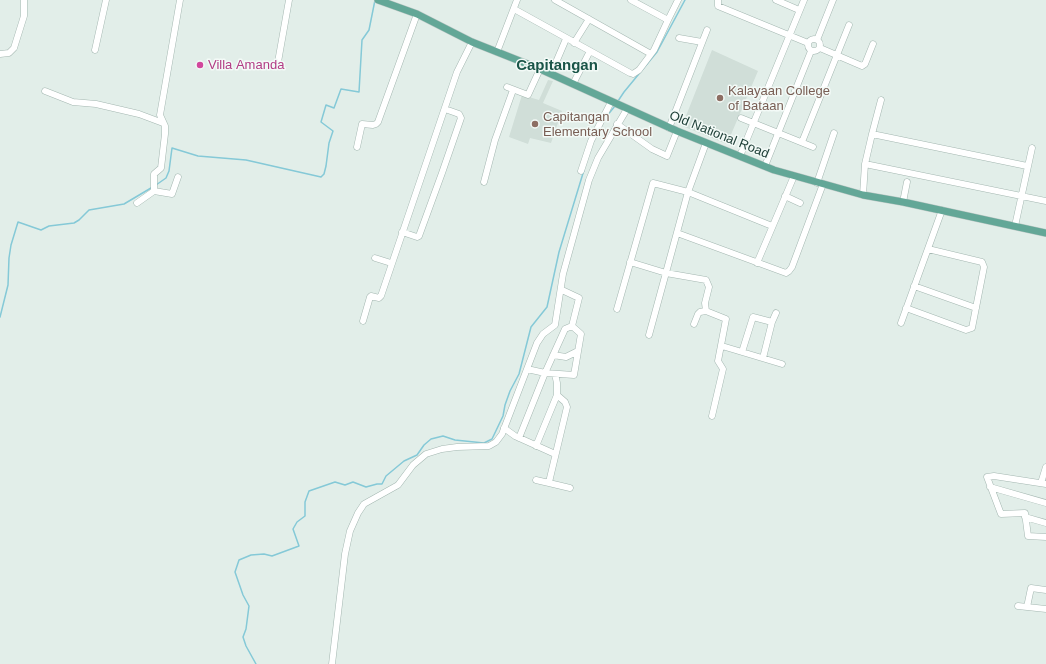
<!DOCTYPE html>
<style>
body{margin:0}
canvas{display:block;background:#e2eee9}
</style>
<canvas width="1046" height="664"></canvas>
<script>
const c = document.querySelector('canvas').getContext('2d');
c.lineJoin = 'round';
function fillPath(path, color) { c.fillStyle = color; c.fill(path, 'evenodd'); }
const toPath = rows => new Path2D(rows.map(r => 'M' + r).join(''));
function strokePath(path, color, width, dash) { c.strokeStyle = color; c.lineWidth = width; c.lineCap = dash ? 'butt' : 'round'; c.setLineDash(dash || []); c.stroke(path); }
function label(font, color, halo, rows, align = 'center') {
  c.font = font + ' Helvetica,sans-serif'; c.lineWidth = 3; c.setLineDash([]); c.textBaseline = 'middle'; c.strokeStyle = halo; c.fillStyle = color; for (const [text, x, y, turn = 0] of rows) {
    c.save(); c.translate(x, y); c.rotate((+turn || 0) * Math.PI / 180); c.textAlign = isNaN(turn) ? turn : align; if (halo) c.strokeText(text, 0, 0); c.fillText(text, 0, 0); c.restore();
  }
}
fillPath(toPath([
 [712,50,758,71,727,144,682,126],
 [548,80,553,81,543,103,562,111,551,143,530,138,528,144,509,137,522,95,539,100]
]), '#d0ded8');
strokePath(toPath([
 [618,101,624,92,657,52,685,0],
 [606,117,615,106],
 [156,185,166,178,169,171,172,148,198,156,246,160,321,177,324,174,326,166,329,143,333,131,321,122,326,105,334,108,341,89,359,92,362,40,369,30,375,0],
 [0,317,8,285,9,258,11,245,18,222,41,230,49,226,74,223,79,220,89,210,124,204,151,188],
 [256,664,246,646,243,637,246,629,249,606,243,595,235,572,239,560,251,555,264,554,272,556,299,546,293,529,297,522,305,516,305,502,309,491,335,482,345,485,353,482,366,487,377,484,382,484,386,476,404,461,417,455,424,445,431,439,443,436,455,440,484,443,492,439,503,416,505,405,510,391,519,374,531,327,547,307,559,252,584,170]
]), '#85c9d7', 1.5);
const minor = toPath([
 [555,0,651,54],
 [718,0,718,6,808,43],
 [776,0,799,10],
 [514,9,630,73,633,74,639,70,654,50,668,20,631,0],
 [668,20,678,0],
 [679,38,702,42],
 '808 45a6 6 0 1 1 12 0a6 6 0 1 1-12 0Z',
 [817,40,833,0],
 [574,43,589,19],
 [820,48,862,66,865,64,873,44],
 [95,50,106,0],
 [497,52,517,0],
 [0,54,9,53,14,48,24,16,24,0],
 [278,62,289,0],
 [551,74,566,39],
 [573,84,590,51],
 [507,87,528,95,540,69],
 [45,91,73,102,96,104,139,114,163,123],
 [741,118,813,147],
 [617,124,652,149,667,156,677,131],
 [669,128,707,30],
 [872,134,881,100],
 [802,142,849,25],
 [357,147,362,124,373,125,376,124,378,122,417,14],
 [740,156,804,0],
 [865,164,1046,201],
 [765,166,811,51],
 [581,171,591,141,611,102],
 [484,182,495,140,513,90],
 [817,183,834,133],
 [154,191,172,194,178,177],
 [863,195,865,164,872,134,1027,166],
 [785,196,800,203],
 [903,202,907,182],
 [137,203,154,191,154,174,161,168,165,134,165,126,160,115,180,0],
 [1015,226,1032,148],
 [402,232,417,237,419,236,442,173,461,118,459,114,445,109],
 [677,233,786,273,789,271,792,267,823,184],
 [375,258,391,263],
 [630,262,666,273,706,280,709,287,705,303,706,311,726,319,718,361,723,369,712,416],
 [757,263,794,176],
 [914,286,976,308],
 [906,308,966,330,972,328,984,267,982,262,928,249],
 [617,309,653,183,688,192,772,226],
 [363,321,370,297,371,296,379,298,381,296,457,72,472,42],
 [901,323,942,210],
 [694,324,698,314,700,312,706,311],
 [649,335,688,192,706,143],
 [722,346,782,364],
 [742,352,753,317,772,322],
 [553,355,566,357,578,351],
 [763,358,772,322,776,313],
 [527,369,545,373,574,375,581,334,572,326],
 [504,428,515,436,555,454],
 [519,438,545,373,565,329,572,326,579,298,562,290],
 [536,446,557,395,557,383,555,374],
 [536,480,549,483,550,478,567,407,565,402,557,395],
 [549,483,570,488],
 [1041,483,1046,467],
 [1046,484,994,476,987,477,1001,514,1025,513,1028,536,1046,537],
 [990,487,1046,503],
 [1025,517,1046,523],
 [1018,606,1046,609],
 [1027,607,1031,588,1046,590],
 [332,664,345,554,350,531,358,513,364,504,398,485,413,465,426,454,442,449,457,447,489,446,496,442,502,434,537,343,543,334,555,325,563,274,589,180,598,158,627,109]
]);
const major = toPath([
 [378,0,417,14,472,42,540,69,677,131,774,170,863,195,903,202,1046,233]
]);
strokePath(minor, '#a4b7b1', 7);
strokePath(major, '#c1cac8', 8);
strokePath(minor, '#fff', 6);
strokePath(major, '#63a797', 7);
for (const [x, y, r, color] of [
 [200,65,4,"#d1479c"],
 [720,98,4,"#8d6e63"],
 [535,124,4,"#8d6e63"]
]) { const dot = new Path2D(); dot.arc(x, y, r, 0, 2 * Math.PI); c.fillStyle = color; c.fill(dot); strokePath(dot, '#f3faf7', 1.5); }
label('13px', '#b23c85', '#f3faf7', [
 ["Villa Amanda",208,65]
], 'left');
label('13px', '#785e54', '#f3faf7', [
 ["Kalayaan College",728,91],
 ["of Bataan",728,106],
 ["Capitangan",543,117],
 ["Elementary School",543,132]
], 'left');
label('13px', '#204139', '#f3faf7', [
 ["Old National Road",719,135,22]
]);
label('bold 15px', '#1a5548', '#f3faf7', [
 ["Capitangan",557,66]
]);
</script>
